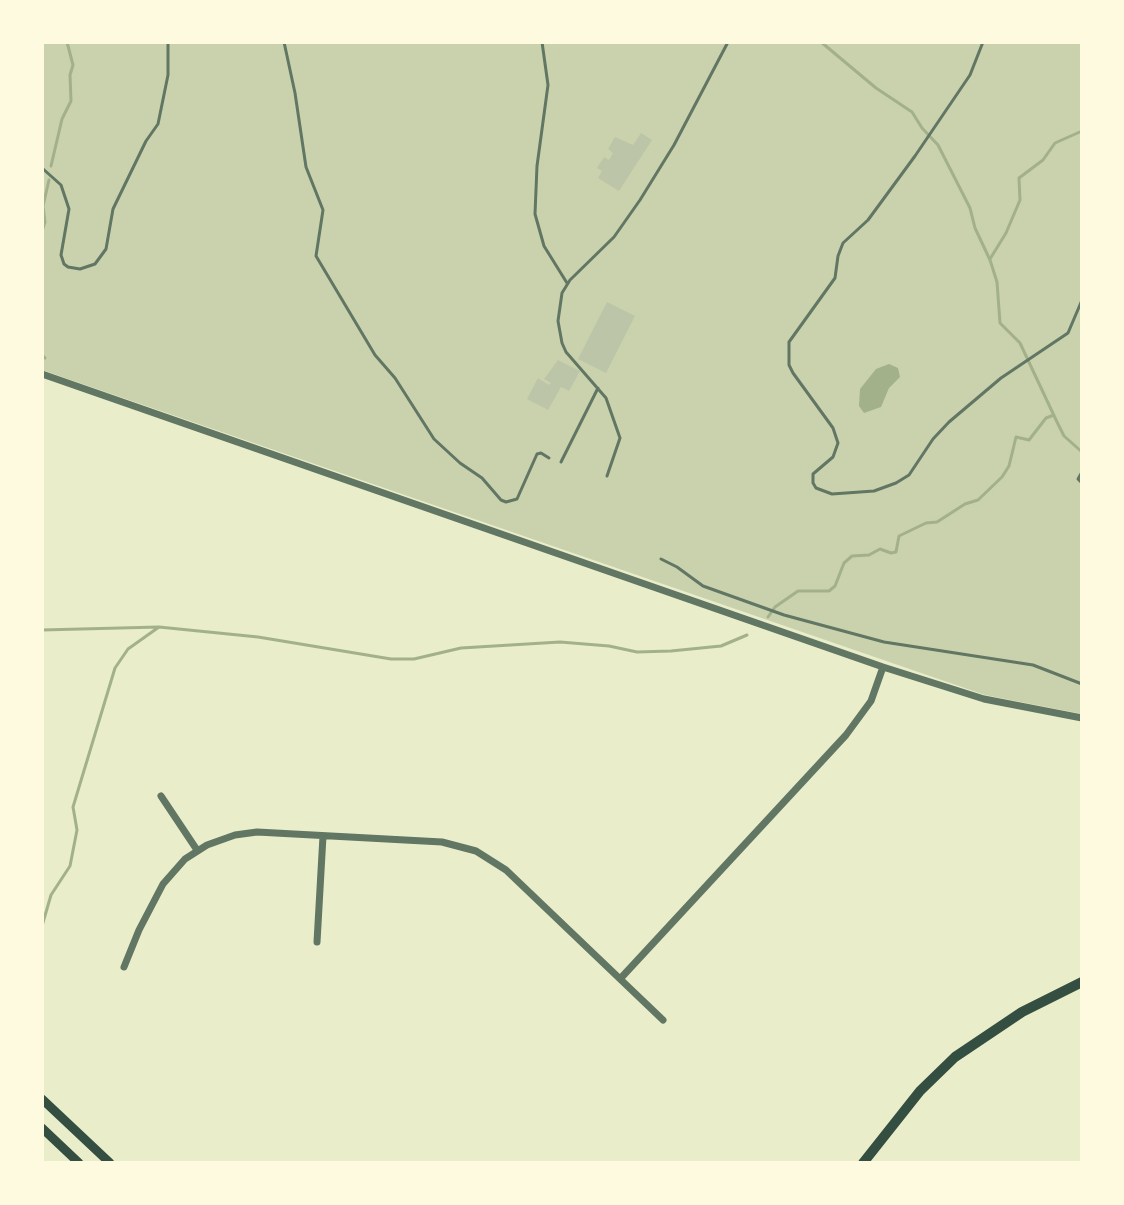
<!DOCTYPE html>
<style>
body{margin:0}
#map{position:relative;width:1124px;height:1205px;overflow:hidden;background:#e9edc9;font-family:Cabin,sans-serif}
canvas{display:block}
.frame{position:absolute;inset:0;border:44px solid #fefae0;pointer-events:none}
</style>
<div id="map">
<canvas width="1124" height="1205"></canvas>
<div class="frame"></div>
</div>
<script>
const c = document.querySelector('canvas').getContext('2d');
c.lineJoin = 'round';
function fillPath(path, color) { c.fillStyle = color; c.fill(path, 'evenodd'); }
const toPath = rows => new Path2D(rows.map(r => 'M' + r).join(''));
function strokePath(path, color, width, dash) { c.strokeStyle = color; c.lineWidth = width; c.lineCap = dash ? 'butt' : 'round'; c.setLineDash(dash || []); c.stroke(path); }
fillPath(toPath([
 [42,42,1082,42,1082,714,985,695,42,370]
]), '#cad2ad');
fillPath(toPath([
 [889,364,898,368,900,377,889,388,881,407,864,413,859,406,860,389,876,369]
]), '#a3b18a');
strokePath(toPath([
 [821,42,876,88,912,112,922,128,938,145,970,208,975,228,990,260,997,282,1000,323,1020,343,1057,422,1064,436,1082,452],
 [51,166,62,119,71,101,70,75,73,65,67,42],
 [42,231,45,222,43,206,49,180],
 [990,259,1006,233,1020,200,1019,178,1043,160,1055,143,1082,131],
 [42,355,45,358],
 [768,617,775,607,798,591,829,591,835,586,844,563,852,556,869,555,880,549,891,553,896,552,899,536,926,523,937,522,965,504,978,500,1002,477,1009,466,1016,437,1029,440,1046,418,1054,415],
 [42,630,159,627,258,637,391,659,414,659,461,648,560,642,609,646,637,652,671,651,721,646,747,635],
 [42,926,51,895,70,866,77,830,73,807,115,668,128,649,159,627]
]), '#a3b18a', 3);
fillPath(toPath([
 [641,133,652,140,619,191,598,178,602,171,597,168,604,157,609,160,613,153,608,149,615,137,633,145],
 [607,302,635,316,606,373,578,359],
 [558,360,580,371,569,391,561,387,548,410,527,399,538,378,549,385,551,383,544,379]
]), '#bcc5a7');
strokePath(toPath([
 [284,42,295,93,306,167,323,210,316,256,375,355,395,378,434,439,460,463,482,478,501,500,506,502,517,499,537,454,541,453,549,458],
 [542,42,548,85,537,166,535,214,544,246,567,283],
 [983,42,970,75,915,156,868,220,843,243,838,256,835,278,789,342,789,365,793,373,833,428,838,443,833,457,813,474,813,483,816,488,832,494,874,491,896,483,909,475,933,439,949,422,1001,378,1068,333,1082,300],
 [42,168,61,185,69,209,61,255,64,264,68,267,80,269,95,264,106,249,113,209,146,141,158,124,168,75,168,42],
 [561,462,598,388],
 [1082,472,1078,479,1082,483],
 [607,476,620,438,606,398,566,352,562,343,558,321,562,293,570,280,614,237,640,200,674,145,728,42],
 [661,559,677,567,703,586,784,615,884,642,1033,665,1082,684]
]), '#617663', 3);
strokePath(toPath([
 [42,374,883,667,984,699,1082,718],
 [161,796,197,850],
 [317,942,323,836],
 [124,967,139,930,163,884,185,859,207,845,235,835,257,832,442,842,476,851,506,870,663,1020],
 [620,979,846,735,871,701,883,667]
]), '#617663', 7);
strokePath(toPath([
 [42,1099,110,1163],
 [42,1128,79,1163]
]), '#344e41', 9);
strokePath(toPath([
 [863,1163,920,1091,955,1057,1022,1012,1082,982]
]), '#344e41', 10);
</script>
